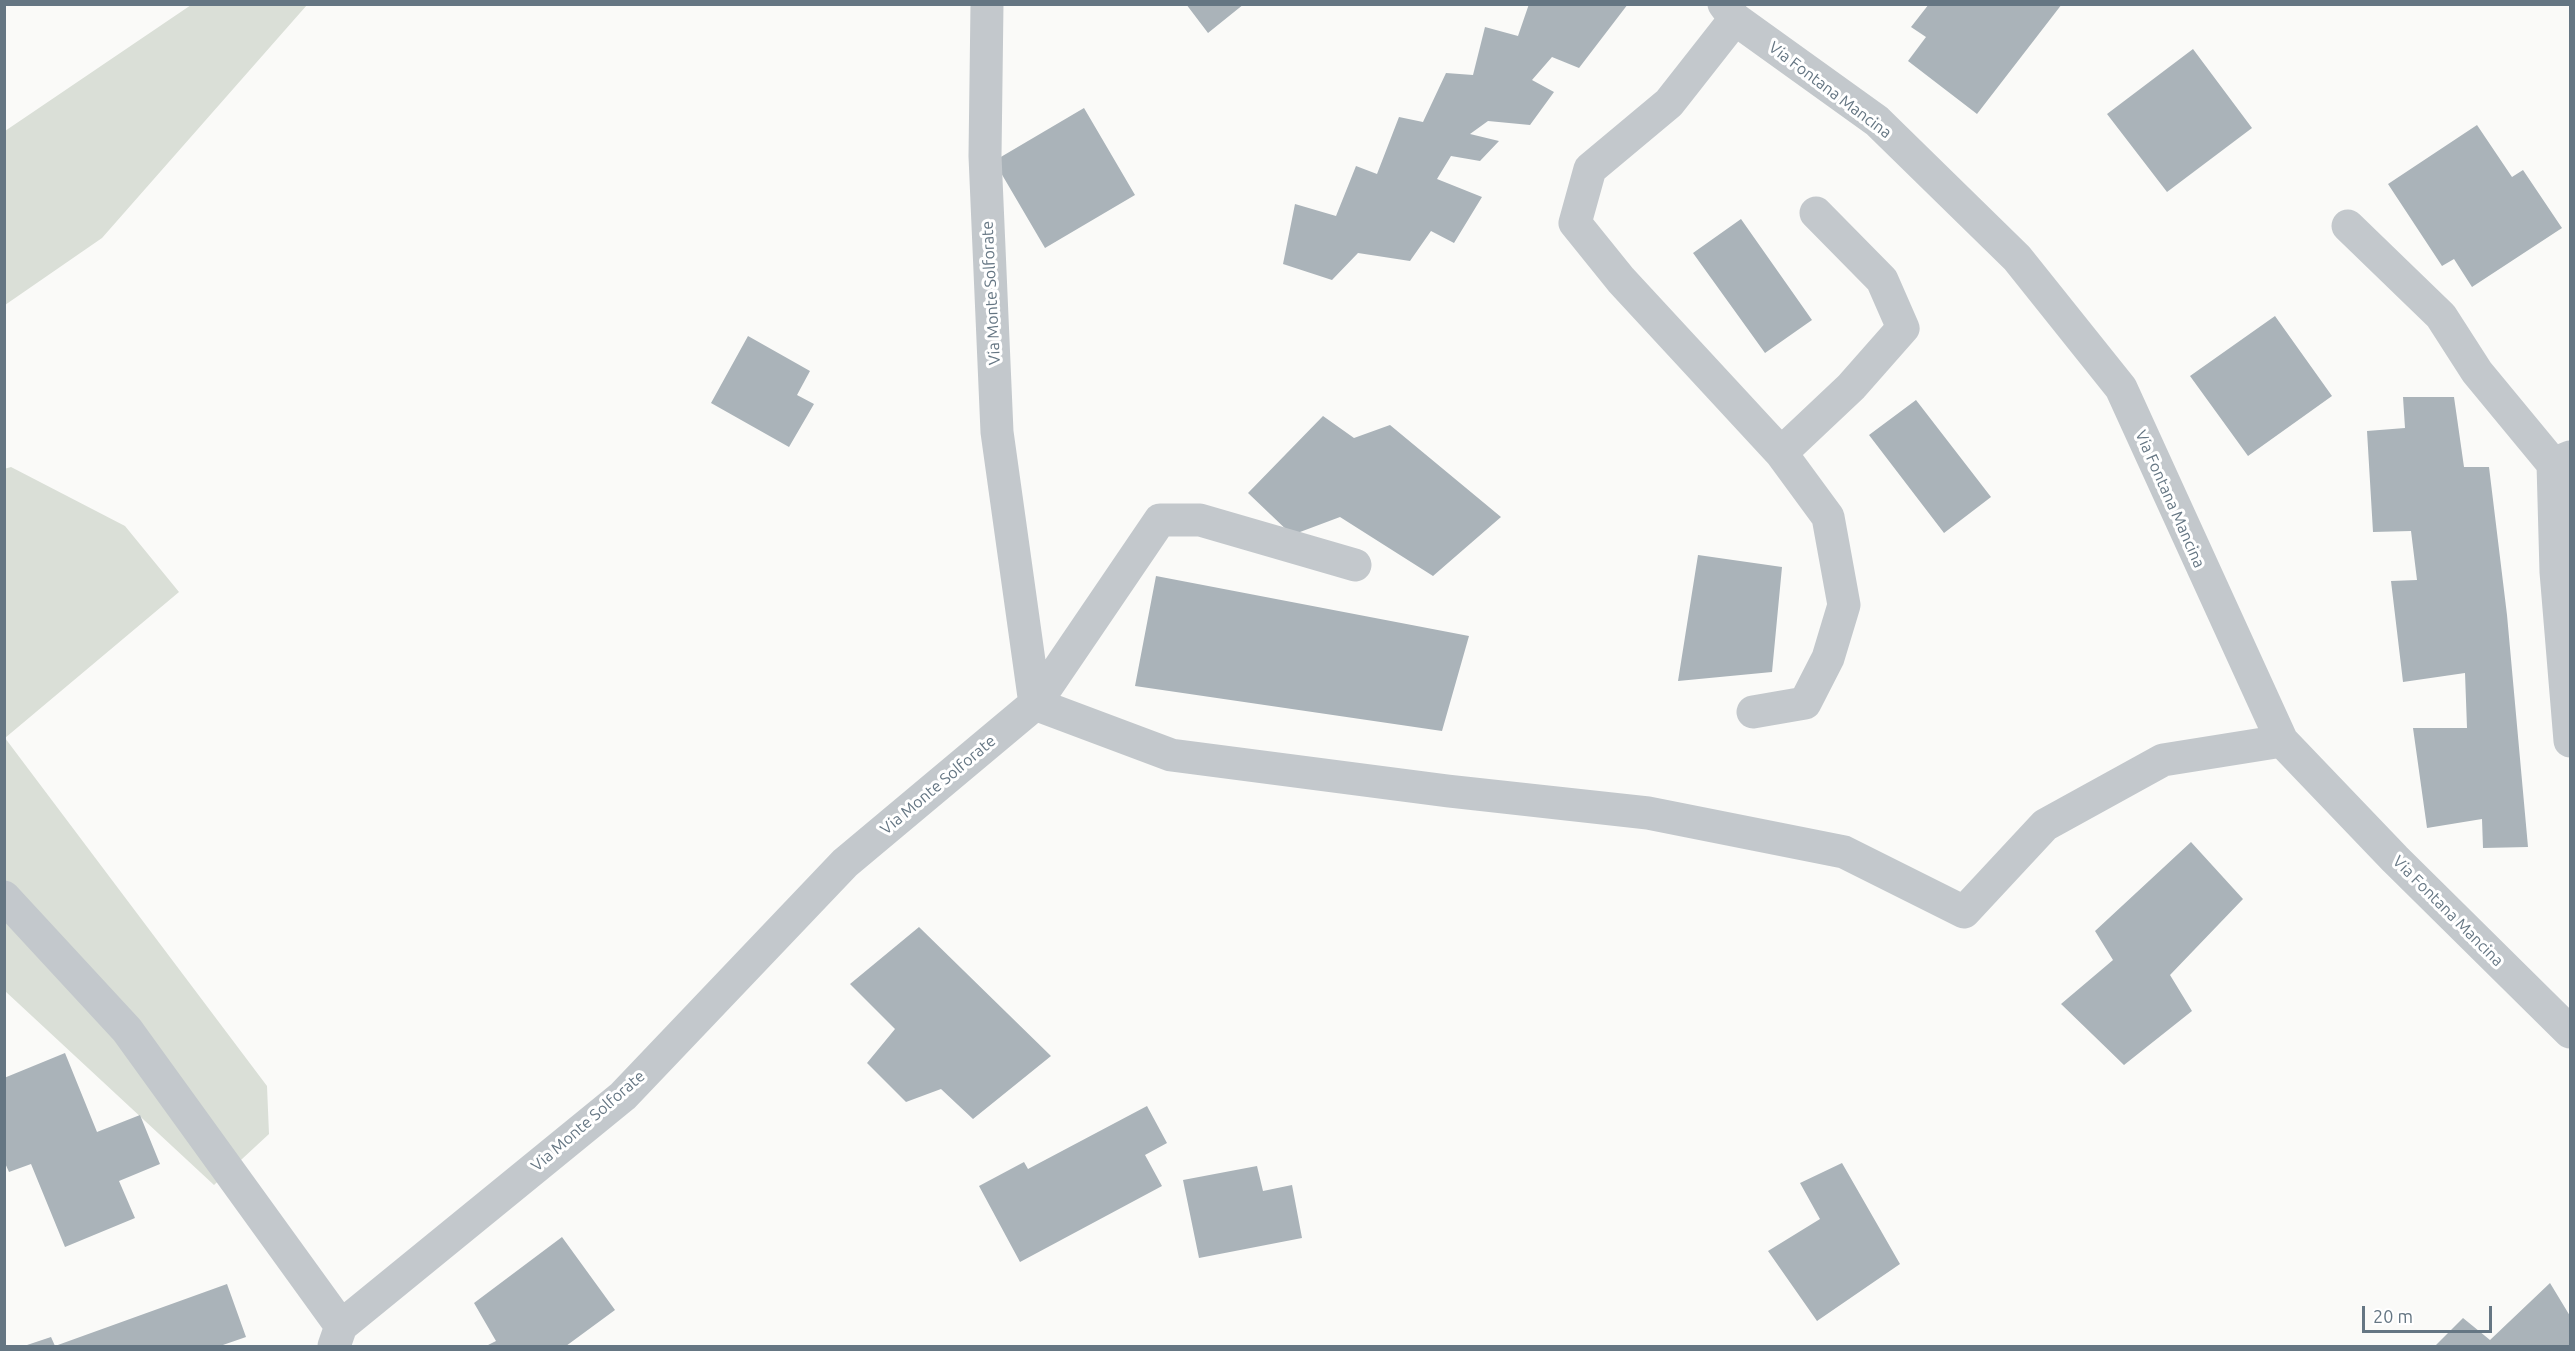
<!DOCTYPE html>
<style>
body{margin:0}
#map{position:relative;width:2575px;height:1351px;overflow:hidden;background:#fafaf8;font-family:Ubuntu,sans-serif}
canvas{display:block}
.frame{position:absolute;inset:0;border:6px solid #657683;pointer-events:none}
.scale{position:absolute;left:2362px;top:1306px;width:130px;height:27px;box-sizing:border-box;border:3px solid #657683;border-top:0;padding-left:8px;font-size:18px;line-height:21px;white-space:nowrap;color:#657683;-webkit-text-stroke:4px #fff;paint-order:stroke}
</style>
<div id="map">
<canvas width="2575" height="1351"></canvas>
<div class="frame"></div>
<div class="scale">20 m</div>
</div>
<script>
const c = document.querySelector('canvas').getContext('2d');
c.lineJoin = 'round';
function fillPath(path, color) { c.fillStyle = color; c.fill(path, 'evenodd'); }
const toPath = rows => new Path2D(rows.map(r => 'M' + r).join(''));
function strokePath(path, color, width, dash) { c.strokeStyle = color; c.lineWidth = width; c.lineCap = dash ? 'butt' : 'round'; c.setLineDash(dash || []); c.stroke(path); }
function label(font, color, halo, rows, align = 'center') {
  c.font = font + ' Ubuntu,sans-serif'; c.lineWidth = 6; c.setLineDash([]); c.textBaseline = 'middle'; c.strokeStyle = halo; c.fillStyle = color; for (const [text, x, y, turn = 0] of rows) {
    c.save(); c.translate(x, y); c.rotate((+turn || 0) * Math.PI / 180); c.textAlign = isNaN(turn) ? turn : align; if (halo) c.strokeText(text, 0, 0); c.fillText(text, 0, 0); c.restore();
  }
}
fillPath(toPath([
 [191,5,307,5,102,238,5,305,5,131],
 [11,467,125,526,179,592,5,738,267,1086,269,1134,214,1185,5,991,4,469]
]), '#dadfd7');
fillPath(toPath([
 [1186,4,1244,4,1208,33],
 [1529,4,1628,4,1579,68,1552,57,1532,80,1554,92,1530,125,1488,121,1470,134,1499,141,1480,161,1451,156,1437,179,1482,197,1454,243,1431,231,1410,261,1358,253,1332,280,1283,264,1295,204,1336,216,1356,166,1377,174,1399,117,1423,122,1446,73,1473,75,1485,27,1518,36],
 [1929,4,2062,4,1977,114,1908,61,1926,37,1911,27],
 [2193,49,2252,128,2167,192,2107,114],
 [1084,108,1135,195,1045,248,994,161],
 [2477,125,2512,177,2523,170,2562,228,2472,287,2454,259,2442,266,2388,184],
 [1741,219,1812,320,1765,353,1693,253],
 [2275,316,2332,396,2248,456,2190,376],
 [748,336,810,371,797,395,814,404,789,447,711,403],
 [2403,397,2454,397,2464,467,2489,467,2507,615,2528,847,2483,848,2482,819,2427,828,2413,728,2467,728,2465,673,2403,682,2391,581,2417,580,2411,531,2373,532,2367,431,2405,428],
 [1916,400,1991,497,1944,533,1869,435],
 [1323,416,1354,438,1390,425,1501,517,1433,576,1340,517,1292,535,1248,493],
 [1698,555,1782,567,1772,672,1678,681],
 [1156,576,1469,636,1442,731,1135,686],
 [2191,842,2243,899,2170,975,2192,1011,2124,1065,2061,1004,2113,960,2095,931],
 [919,927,1051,1056,973,1119,941,1089,906,1102,867,1063,895,1029,850,984],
 [65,1053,97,1132,140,1115,160,1164,119,1181,135,1218,65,1247,31,1164,9,1172,4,1161,4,1078],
 [1147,1106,1167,1143,1145,1155,1162,1186,1020,1262,979,1186,1024,1162,1028,1169],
 [1842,1163,1900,1264,1817,1321,1768,1251,1820,1219,1800,1183],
 [1257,1166,1263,1191,1292,1185,1302,1238,1199,1258,1183,1180],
 [562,1237,615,1310,566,1346,486,1346,496,1341,474,1303],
 [2550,1283,2570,1316,2570,1346,2435,1346,2463,1318,2490,1340],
 [227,1284,246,1337,220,1346,24,1346,51,1337,55,1346]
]), '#aab3b9');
strokePath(toPath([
 [987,4,985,156,997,432,1035,704],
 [1724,4,1735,19,1877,121,2017,258,2121,388,2282,741,2395,859,2570,1032],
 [1735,19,1669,103,1590,169,1575,223,1621,280,1781,453,1828,517,1844,605,1828,658,1805,703,1753,712],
 [2348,226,2441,316,2477,372,2553,464],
 [1781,453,1851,387,1903,328,1882,280,1816,213],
 [2570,457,2553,464,2556,572,2570,741],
 [1035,704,1171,755,1448,791,1648,813,1844,852,1964,912,2045,825,2163,760,2282,741],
 [4,897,127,1030,341,1326],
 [334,1346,341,1326,623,1096,845,863,1035,704,1160,520,1200,520,1355,565]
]), '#c3c8cc', 33);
label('16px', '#657683', '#fff', [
 ["Via Fontana Mancina",1830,90,37],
 ["Via Monte Solforate",991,293,-93],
 ["Via Fontana Mancina",2170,499,66],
 ["Via Monte Solforate",938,785,-40],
 ["Via Fontana Mancina",2448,911,45],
 ["Via Monte Solforate",588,1121,-41]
]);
</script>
